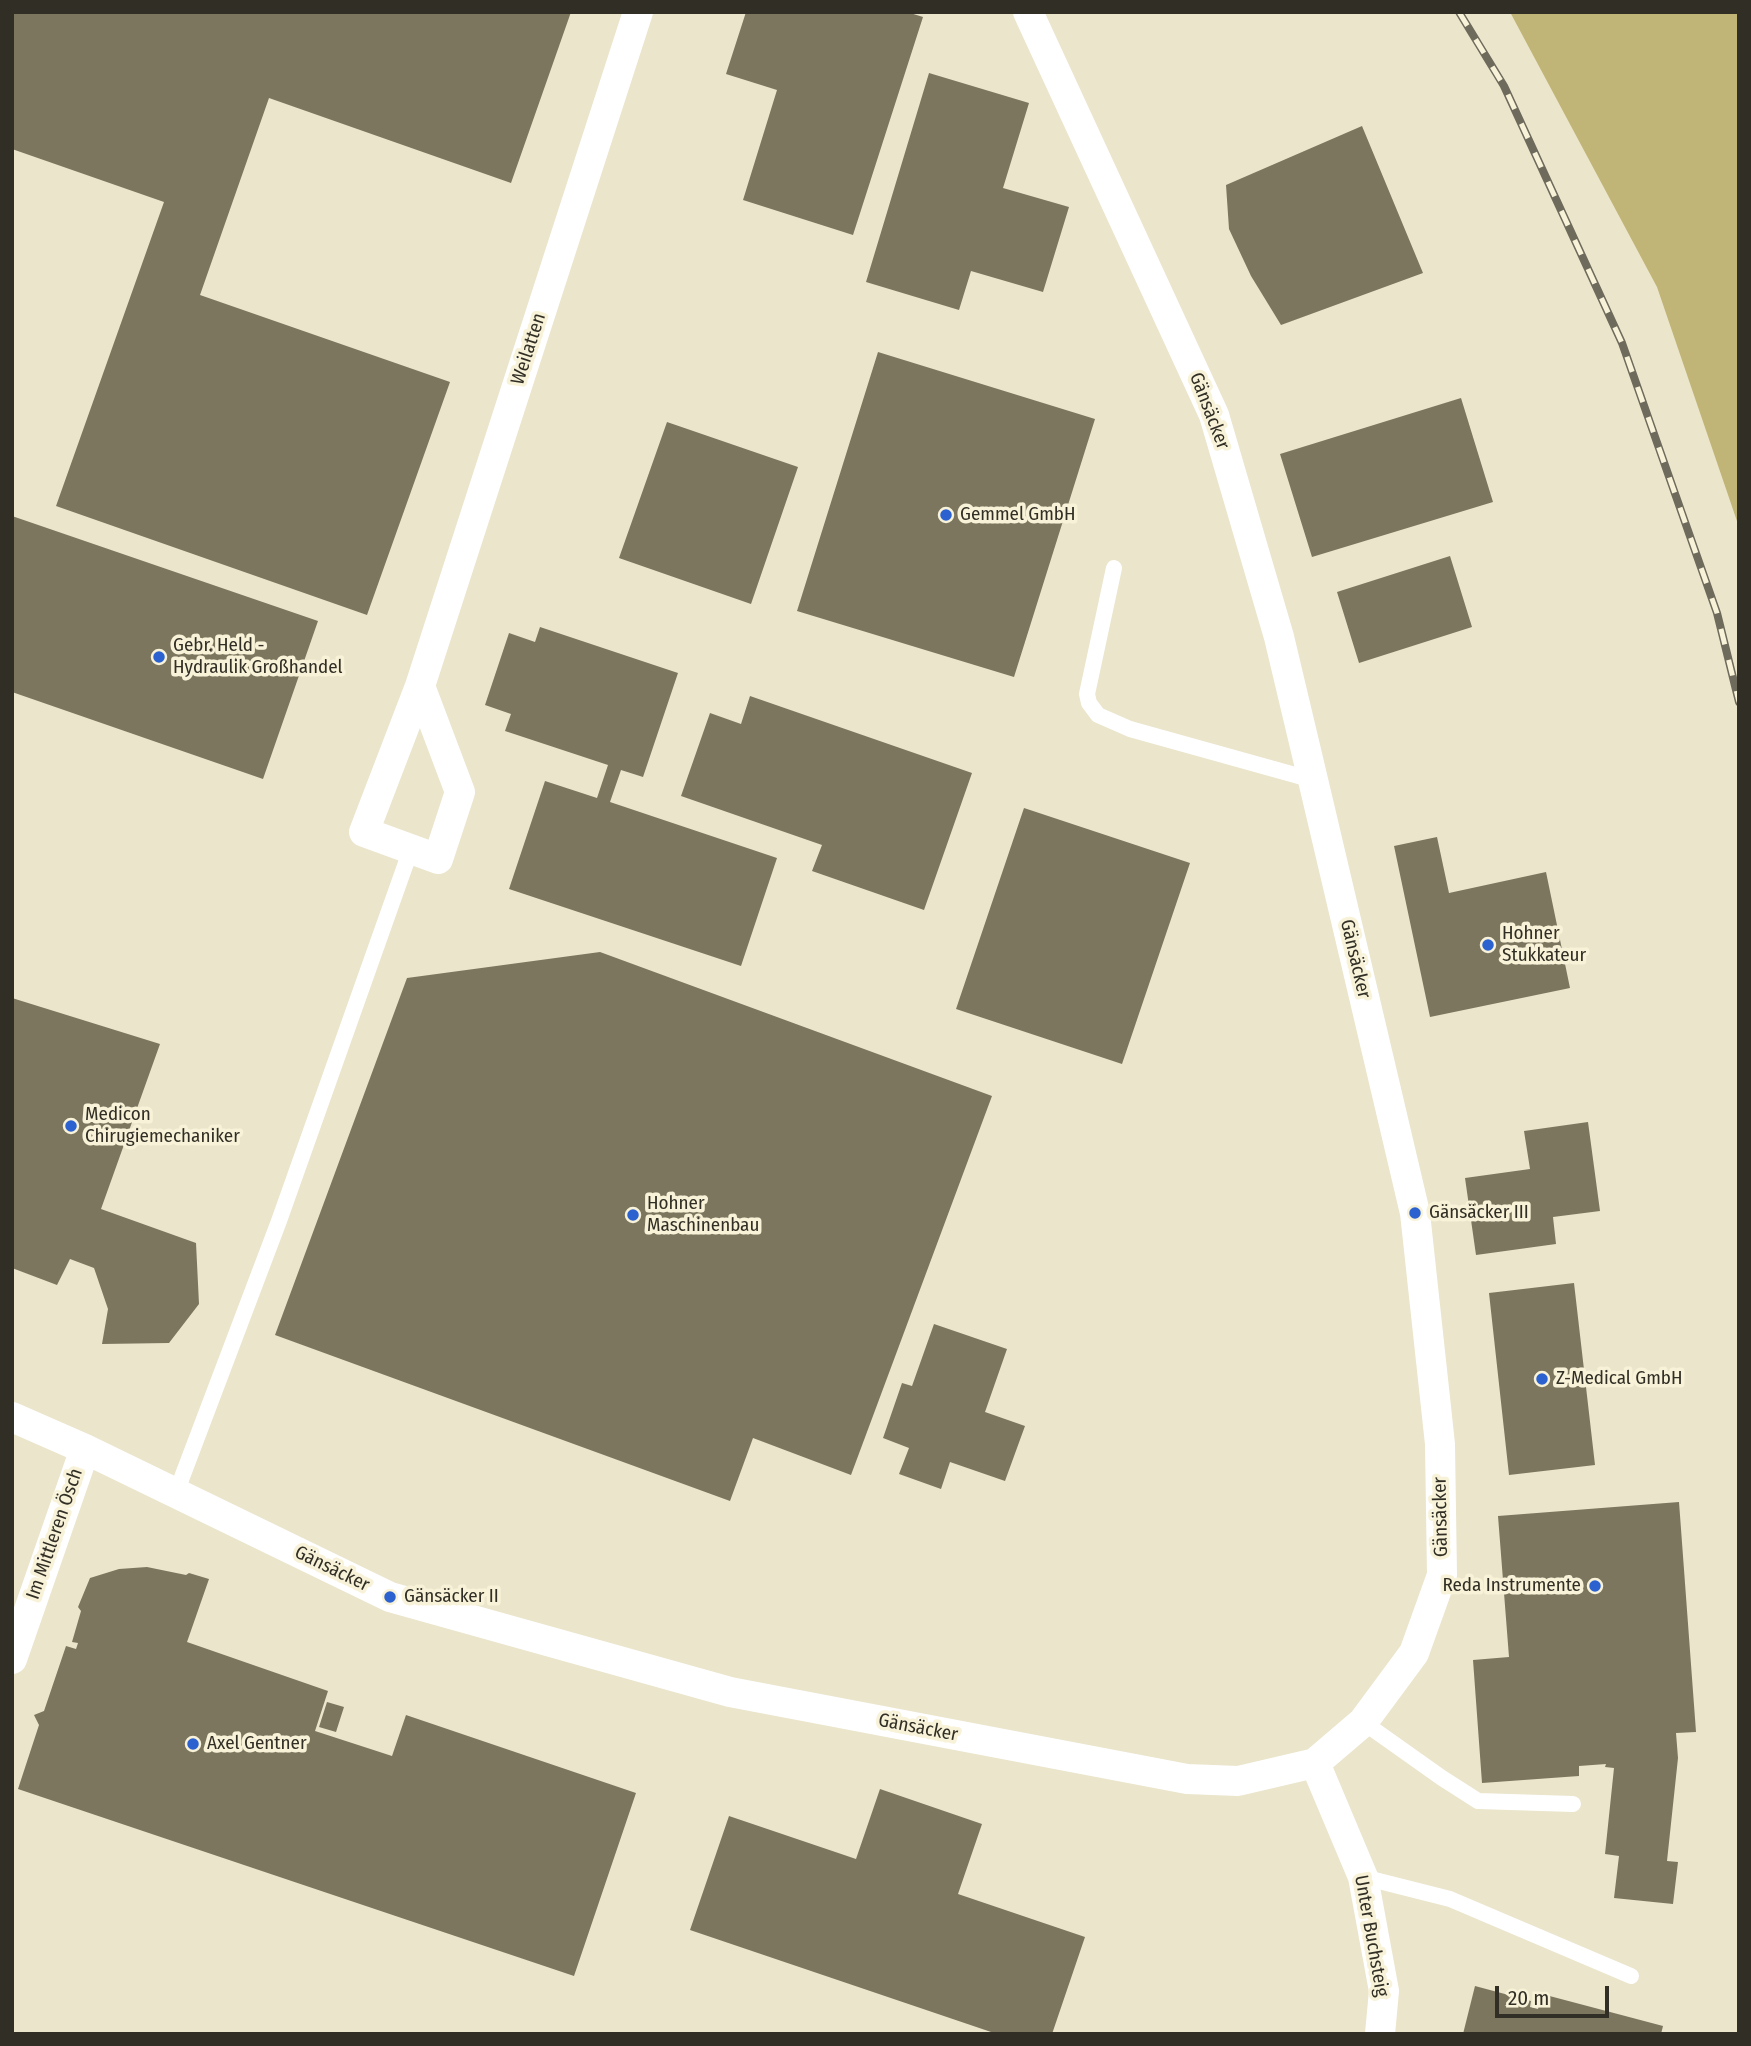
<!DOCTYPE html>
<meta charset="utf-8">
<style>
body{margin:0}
#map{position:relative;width:1751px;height:2046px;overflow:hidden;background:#eae5cb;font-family:"Fira Sans Condensed",sans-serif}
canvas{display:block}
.frame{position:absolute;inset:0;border:14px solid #312f25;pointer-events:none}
.scale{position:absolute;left:1495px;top:1986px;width:114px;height:32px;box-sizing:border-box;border:4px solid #312f25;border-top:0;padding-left:9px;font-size:21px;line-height:24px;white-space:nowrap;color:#312f25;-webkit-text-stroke:5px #f8f2d8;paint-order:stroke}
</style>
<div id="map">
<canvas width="1751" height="2046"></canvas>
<div class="frame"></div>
<div class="scale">20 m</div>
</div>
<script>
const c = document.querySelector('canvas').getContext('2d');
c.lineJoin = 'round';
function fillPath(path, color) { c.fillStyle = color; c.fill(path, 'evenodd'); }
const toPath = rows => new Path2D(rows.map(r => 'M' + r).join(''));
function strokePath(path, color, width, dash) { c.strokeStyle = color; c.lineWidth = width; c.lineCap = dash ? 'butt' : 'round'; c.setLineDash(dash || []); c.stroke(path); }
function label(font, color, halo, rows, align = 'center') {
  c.font = font + ' "Fira Sans Condensed",sans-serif'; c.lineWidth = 7; c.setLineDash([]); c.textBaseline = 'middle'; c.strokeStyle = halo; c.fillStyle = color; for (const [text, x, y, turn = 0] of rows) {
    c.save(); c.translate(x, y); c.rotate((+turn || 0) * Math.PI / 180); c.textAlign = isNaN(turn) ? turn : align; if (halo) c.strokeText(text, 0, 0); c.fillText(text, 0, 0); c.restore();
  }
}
fillPath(toPath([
 [1510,12,1739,12,1739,527,1657,287]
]), '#c1b477');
fillPath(toPath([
 [12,12,571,12,511,183,269,98,200,295,450,382,367,615,56,506,164,202,12,149],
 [746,12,907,12,923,17,853,235,743,200,777,90,726,74],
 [929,73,1029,103,1003,188,1069,207,1043,292,971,271,959,310,866,282],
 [1362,126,1423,273,1281,325,1251,276,1229,229,1226,185],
 [878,352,1095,419,1014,677,797,611],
 [1461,398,1493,502,1312,557,1280,454],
 [667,422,798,467,751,604,619,558],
 [12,516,318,621,263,779,12,692],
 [1450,556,1472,627,1359,663,1337,592],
 [540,627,678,673,643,777,621,770,610,802,777,858,741,966,509,889,545,781,597,798,608,765,505,731,511,714,485,705,509,633,535,642],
 [750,696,972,773,924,910,812,871,822,845,681,796,710,713,741,724],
 [1024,808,1190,863,1122,1064,956,1009],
 [1437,837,1449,893,1546,872,1570,988,1430,1017,1394,846],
 [600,952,992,1096,851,1475,753,1438,730,1501,275,1335,407,978],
 [12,998,160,1044,101,1209,196,1243,199,1304,169,1343,102,1344,108,1309,94,1268,70,1259,57,1285,12,1268],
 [1588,1122,1600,1211,1553,1217,1556,1244,1476,1255,1465,1178,1530,1169,1524,1131],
 [1574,1283,1595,1465,1509,1475,1489,1293],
 [934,1324,1007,1349,985,1412,1025,1426,1005,1481,950,1462,941,1489,899,1474,909,1448,883,1438,902,1383,912,1386],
 [1679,1502,1696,1732,1676,1733,1678,1758,1667,1861,1678,1862,1673,1904,1614,1898,1619,1856,1605,1854,1614,1768,1605,1767,1606,1764,1579,1766,1579,1776,1482,1783,1473,1660,1509,1657,1498,1516],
 [147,1567,186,1575,189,1573,209,1579,187,1642,328,1691,315,1731,392,1756,406,1715,636,1793,574,1976,18,1789,39,1725,34,1715,44,1711,66,1646,76,1649,78,1643,72,1642,81,1611,78,1607,90,1578,119,1569],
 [327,1702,344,1707,336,1732,319,1727],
 [880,1789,982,1824,958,1894,1085,1937,1052,2034,997,2034,690,1930,729,1816,856,1859],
 [1475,1986,1531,2001,1530,2007,1538,2009,1542,1994,1663,2026,1661,2034,1463,2034]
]), '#7c765f');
strokePath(toPath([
 [1114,568,1087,694,1089,703,1098,715,1130,729,1313,780],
 [176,1493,279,1221,411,849],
 [1363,1722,1442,1778,1478,1801,1573,1804],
 [1363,1877,1450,1899,1631,1976]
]), '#fff', 16);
strokePath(toPath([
 [420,686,460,792,438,859,364,832,420,686,638,12],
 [12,1417,85,1449,390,1597,730,1692,1187,1779,1238,1781,1315,1763,1363,1722,1414,1653,1442,1575,1440,1444,1415,1213,1313,780,1279,637,1214,415,1028,12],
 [12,1659,85,1449],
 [1315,1763,1363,1877,1384,1991,1380,2034]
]), '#fff', 30);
const rail = toPath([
 [1459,12,1504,86,1622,343,1717,613,1739,702]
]);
strokePath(rail, '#6e6b5c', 8);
strokePath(rail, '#f8f2d8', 5, [16]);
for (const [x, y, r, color] of [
 [946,515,7,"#2c62d0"],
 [159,657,7,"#2c62d0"],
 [1488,945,7,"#2c62d0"],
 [71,1126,7,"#2c62d0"],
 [1415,1213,7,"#2c62d0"],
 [633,1215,7,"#2c62d0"],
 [1542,1379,7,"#2c62d0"],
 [1595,1586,7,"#2c62d0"],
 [390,1597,7,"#2c62d0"],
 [193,1744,7,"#2c62d0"]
]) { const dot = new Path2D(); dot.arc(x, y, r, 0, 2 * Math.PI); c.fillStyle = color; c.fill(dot); strokePath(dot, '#f8f2d8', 2.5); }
label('19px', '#312f25', '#f8f2d8', [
 ["Weilatten",529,349,-72],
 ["Gänsäcker",1209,411,69],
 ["Gänsäcker",1355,959,77],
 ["Gänsäcker",1441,1517,-91],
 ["Im Mittleren Ösch",55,1534,-71],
 ["Gänsäcker",332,1569,26],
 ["Gänsäcker",918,1728,11],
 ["Unter Buchsteig",1371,1936,80]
]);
label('19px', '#312f25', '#f8f2d8', [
 ["Gemmel GmbH",960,515],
 ["Gebr. Held -",173,646],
 ["Hydraulik Großhandel",173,668],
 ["Hohner",1502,934],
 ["Stukkateur",1502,956],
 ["Medicon",85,1115],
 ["Chirugiemechaniker",85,1137],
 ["Hohner",647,1204],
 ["Maschinenbau",647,1226],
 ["Gänsäcker III",1429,1213],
 ["Z-Medical GmbH",1556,1379],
 ["Reda Instrumente",1581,1586,"right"],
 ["Gänsäcker II",404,1597],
 ["Axel Gentner",207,1744]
], 'left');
</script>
